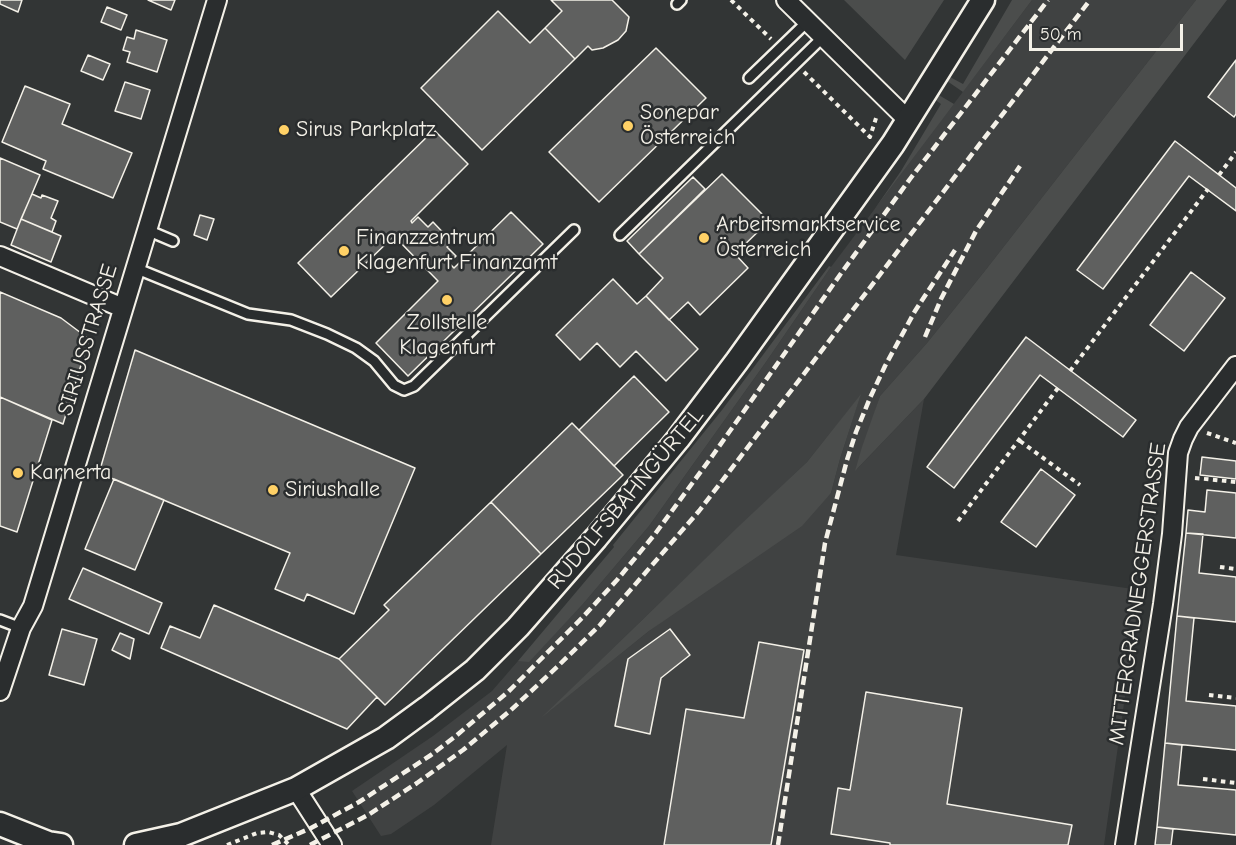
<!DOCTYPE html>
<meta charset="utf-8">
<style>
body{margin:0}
#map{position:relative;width:1236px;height:845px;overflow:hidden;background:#323535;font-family:"Comic Neue",sans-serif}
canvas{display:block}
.scale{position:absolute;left:1029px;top:24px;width:154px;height:27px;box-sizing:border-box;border:3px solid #f4f1e8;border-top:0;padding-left:8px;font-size:18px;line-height:21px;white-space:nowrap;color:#f4f1e8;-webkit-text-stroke:4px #2a2d2e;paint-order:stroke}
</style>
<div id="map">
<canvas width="1236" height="845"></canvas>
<div class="scale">50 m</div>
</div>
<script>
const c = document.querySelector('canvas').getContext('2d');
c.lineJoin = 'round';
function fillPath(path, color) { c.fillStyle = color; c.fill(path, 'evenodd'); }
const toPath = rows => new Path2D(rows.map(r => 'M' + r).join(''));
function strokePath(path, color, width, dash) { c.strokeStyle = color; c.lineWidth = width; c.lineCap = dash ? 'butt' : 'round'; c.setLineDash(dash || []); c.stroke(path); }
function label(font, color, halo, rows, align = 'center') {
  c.font = font + ' "Comic Neue",sans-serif'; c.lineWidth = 5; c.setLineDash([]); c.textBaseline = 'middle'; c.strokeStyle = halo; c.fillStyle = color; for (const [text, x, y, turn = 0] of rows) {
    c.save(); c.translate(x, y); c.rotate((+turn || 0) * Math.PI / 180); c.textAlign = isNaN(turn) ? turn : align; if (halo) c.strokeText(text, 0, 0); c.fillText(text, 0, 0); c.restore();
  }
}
fillPath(toPath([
 [1032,0,1196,0,984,272,927,343,880,396,857,469,924,399,896,555,1140,590,1104,845,491,845,507,745,434,805,391,834,381,836,352,791,433,736,492,691,518,661,529,661,583,604,649,526,766,362,831,267],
 [860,396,840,459,831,493,649,631,548,712,641,621,807,462]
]), '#404242');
fillPath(toPath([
 [844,0,944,0,905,60],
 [1012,0,1032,0,963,92,947,81,950,77,963,84],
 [1196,0,1227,0,924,399,855,471,862,447,880,396,927,343,984,272],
 [937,94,954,104,874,210,901,171,941,104,934,99],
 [829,266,831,267,766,362,649,526,583,604,529,662,518,661,614,547,613,545,722,410],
 [861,394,840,459,831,493,802,526,649,631,541,718,738,527,807,462]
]), '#4b4d4c');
const building = toPath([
 [0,0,22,0,18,12,0,4,0,0],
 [148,0,175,0,171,10,148,0],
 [551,0,612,0,629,17,626,31,618,40,603,48,592,50,588,46,575,59,545,28,562,11,551,0],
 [107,7,127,15,121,30,101,22,107,7],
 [498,11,530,43,545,28,575,59,482,150,421,88,498,11],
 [136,30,167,40,157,72,127,62,130,52,123,50,127,37,134,39,136,30],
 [656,48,706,98,599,202,549,152,656,48],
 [88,55,110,64,103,80,81,71,88,55],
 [1236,60,1236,114,1234,117,1208,97,1236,60],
 [125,82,150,90,141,119,115,111,125,82],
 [25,86,70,104,62,124,132,153,113,198,43,169,46,161,2,142,25,86],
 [434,130,468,164,411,221,412,223,418,217,428,227,433,222,452,242,447,247,456,256,449,263,454,268,511,212,543,244,408,376,376,343,438,281,394,236,331,297,298,263,434,130],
 [1175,141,1236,188,1236,211,1189,176,1103,289,1077,270,1175,141],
 [0,158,40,175,17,229,0,222,0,158],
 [722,174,769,221,735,254,748,268,700,315,688,302,669,320,646,296,663,278,639,254,722,174],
 [693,177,705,189,639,254,627,241,693,177],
 [32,194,41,198,42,195,58,201,51,218,56,221,52,232,21,219,32,194],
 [200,215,214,219,207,240,194,235,200,215],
 [21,219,61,236,51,262,11,245,21,219],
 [1191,272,1225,298,1184,351,1150,325,1191,272],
 [613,279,637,304,646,296,698,349,666,381,636,351,620,367,597,343,580,360,556,335,613,279],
 [0,292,61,318,89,339,63,424,0,397,0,292],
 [1026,337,1136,420,1123,437,1040,375,954,488,927,467,1026,337],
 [135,350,415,468,354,614,307,594,304,601,275,589,290,553,99,473,135,350],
 [634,376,669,412,614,466,579,430,634,376],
 [0,397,52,420,17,532,0,526,0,397],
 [572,423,623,475,541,554,491,502,572,423],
 [1202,457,1236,461,1236,479,1200,475,1202,457],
 [1041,469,1075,495,1036,547,1001,522,1041,469],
 [114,479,164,500,135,570,85,549,114,479],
 [1207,490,1236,493,1236,538,1186,533,1188,510,1205,512,1207,490],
 [491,502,541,554,385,705,339,659,389,610,384,605,491,502],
 [1186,533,1203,534,1199,573,1236,577,1236,622,1177,616,1186,533],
 [83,568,162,603,149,634,69,599,83,568],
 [214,605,339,659,377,697,347,729,161,648,170,626,200,638,214,605],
 [1177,616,1194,618,1186,701,1236,706,1236,750,1165,743,1177,616],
 [62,629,97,639,84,685,49,675,62,629],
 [670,629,690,655,661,678,650,734,615,726,628,659,670,629],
 [120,633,134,639,130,659,112,650,120,633],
 [759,642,804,650,771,845,664,845,686,709,744,718,759,642],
 [866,692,962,708,947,804,1072,825,1068,845,890,845,890,843,831,834,838,788,850,790,866,692],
 [1165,743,1182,745,1178,785,1236,790,1236,835,1157,827,1165,743],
 [1157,827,1173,829,1171,845,1155,845,1157,827]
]);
fillPath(building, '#5f605f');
strokePath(building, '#f4f1e8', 1.5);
const service = toPath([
 [677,4,681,0],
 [749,78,807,22],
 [147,230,173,241],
 [620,235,823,37],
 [135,268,248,314,291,320,327,334,356,348,374,361,394,385,404,390,414,386,574,230],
 [0,620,21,628]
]);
const minor = toPath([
 [786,0,908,120],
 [0,256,123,308],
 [0,691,21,628,33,606,217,0],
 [296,789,332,845],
 [1125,845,1163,604,1172,534,1178,453,1183,439,1189,427,1236,366]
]);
const tertiary = toPath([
 [0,824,48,843,61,845],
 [136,845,181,835,296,789,386,738,427,708,475,670,518,627,596,538,678,439,737,361,893,144,983,0]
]);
strokePath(service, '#f4f1e8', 14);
strokePath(minor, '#f4f1e8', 22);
strokePath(tertiary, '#f4f1e8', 27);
strokePath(toPath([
 [731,0,771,39],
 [804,72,870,137,877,115],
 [1219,175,1236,152],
 [1070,371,1208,189],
 [1207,433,1236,443],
 [1020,441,1080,485],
 [1195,478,1236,482],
 [958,521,1058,388],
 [1220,567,1236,569],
 [1209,695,1236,698],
 [1203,779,1236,783],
 [227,845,257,833,268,832,279,835,289,845]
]), '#f4f1e8', 4, [4.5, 4.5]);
strokePath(service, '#2a2d2e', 9);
strokePath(minor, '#2a2d2e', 18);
strokePath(tertiary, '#2a2d2e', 22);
strokePath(toPath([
 [925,337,941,299,976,231,1020,166],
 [272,845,311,828,359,802,431,755,457,735,508,692,582,618,617,580,655,534,713,455,842,272,910,179,1048,0],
 [310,845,368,815,417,783,463,750,511,710,558,666,600,625,699,511,1090,0],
 [778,845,825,543,847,460,856,432,870,398,885,366,915,311,955,250]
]), '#f4f1e8', 4.5, [9, 4.5]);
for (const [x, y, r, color] of [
 [628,126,6,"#ffd166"],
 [284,130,6,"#ffd166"],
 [704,238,6,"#ffd166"],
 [344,251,6,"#ffd166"],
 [447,300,6,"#ffd166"],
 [18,473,6,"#ffd166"],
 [273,490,6,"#ffd166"]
]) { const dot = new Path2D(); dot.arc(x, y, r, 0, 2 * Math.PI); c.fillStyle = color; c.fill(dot); strokePath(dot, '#2a2d2e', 2); }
label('22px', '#f4f1e8', '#2a2d2e', [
 ["Sonepar",640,113],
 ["Österreich",640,138],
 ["Sirus Parkplatz",296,130],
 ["Arbeitsmarktservice",716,225],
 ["Österreich",716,250],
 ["Finanzzentrum",356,238],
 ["Klagenfurt Finanzamt",356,263],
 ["Zollstelle",447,323,"center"],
 ["Klagenfurt",447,348,"center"],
 ["Karnerta",30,473],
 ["Siriushalle",285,490]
], 'left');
label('22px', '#f4f1e8', '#2a2d2e', [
 ["SIRIUSSTRASSE",88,340,-73],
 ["RUDOLFSBAHNGÜRTEL",626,499,-50],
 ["MITTERGRADNEGGERSTRASSE",1138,594,-82]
]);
</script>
